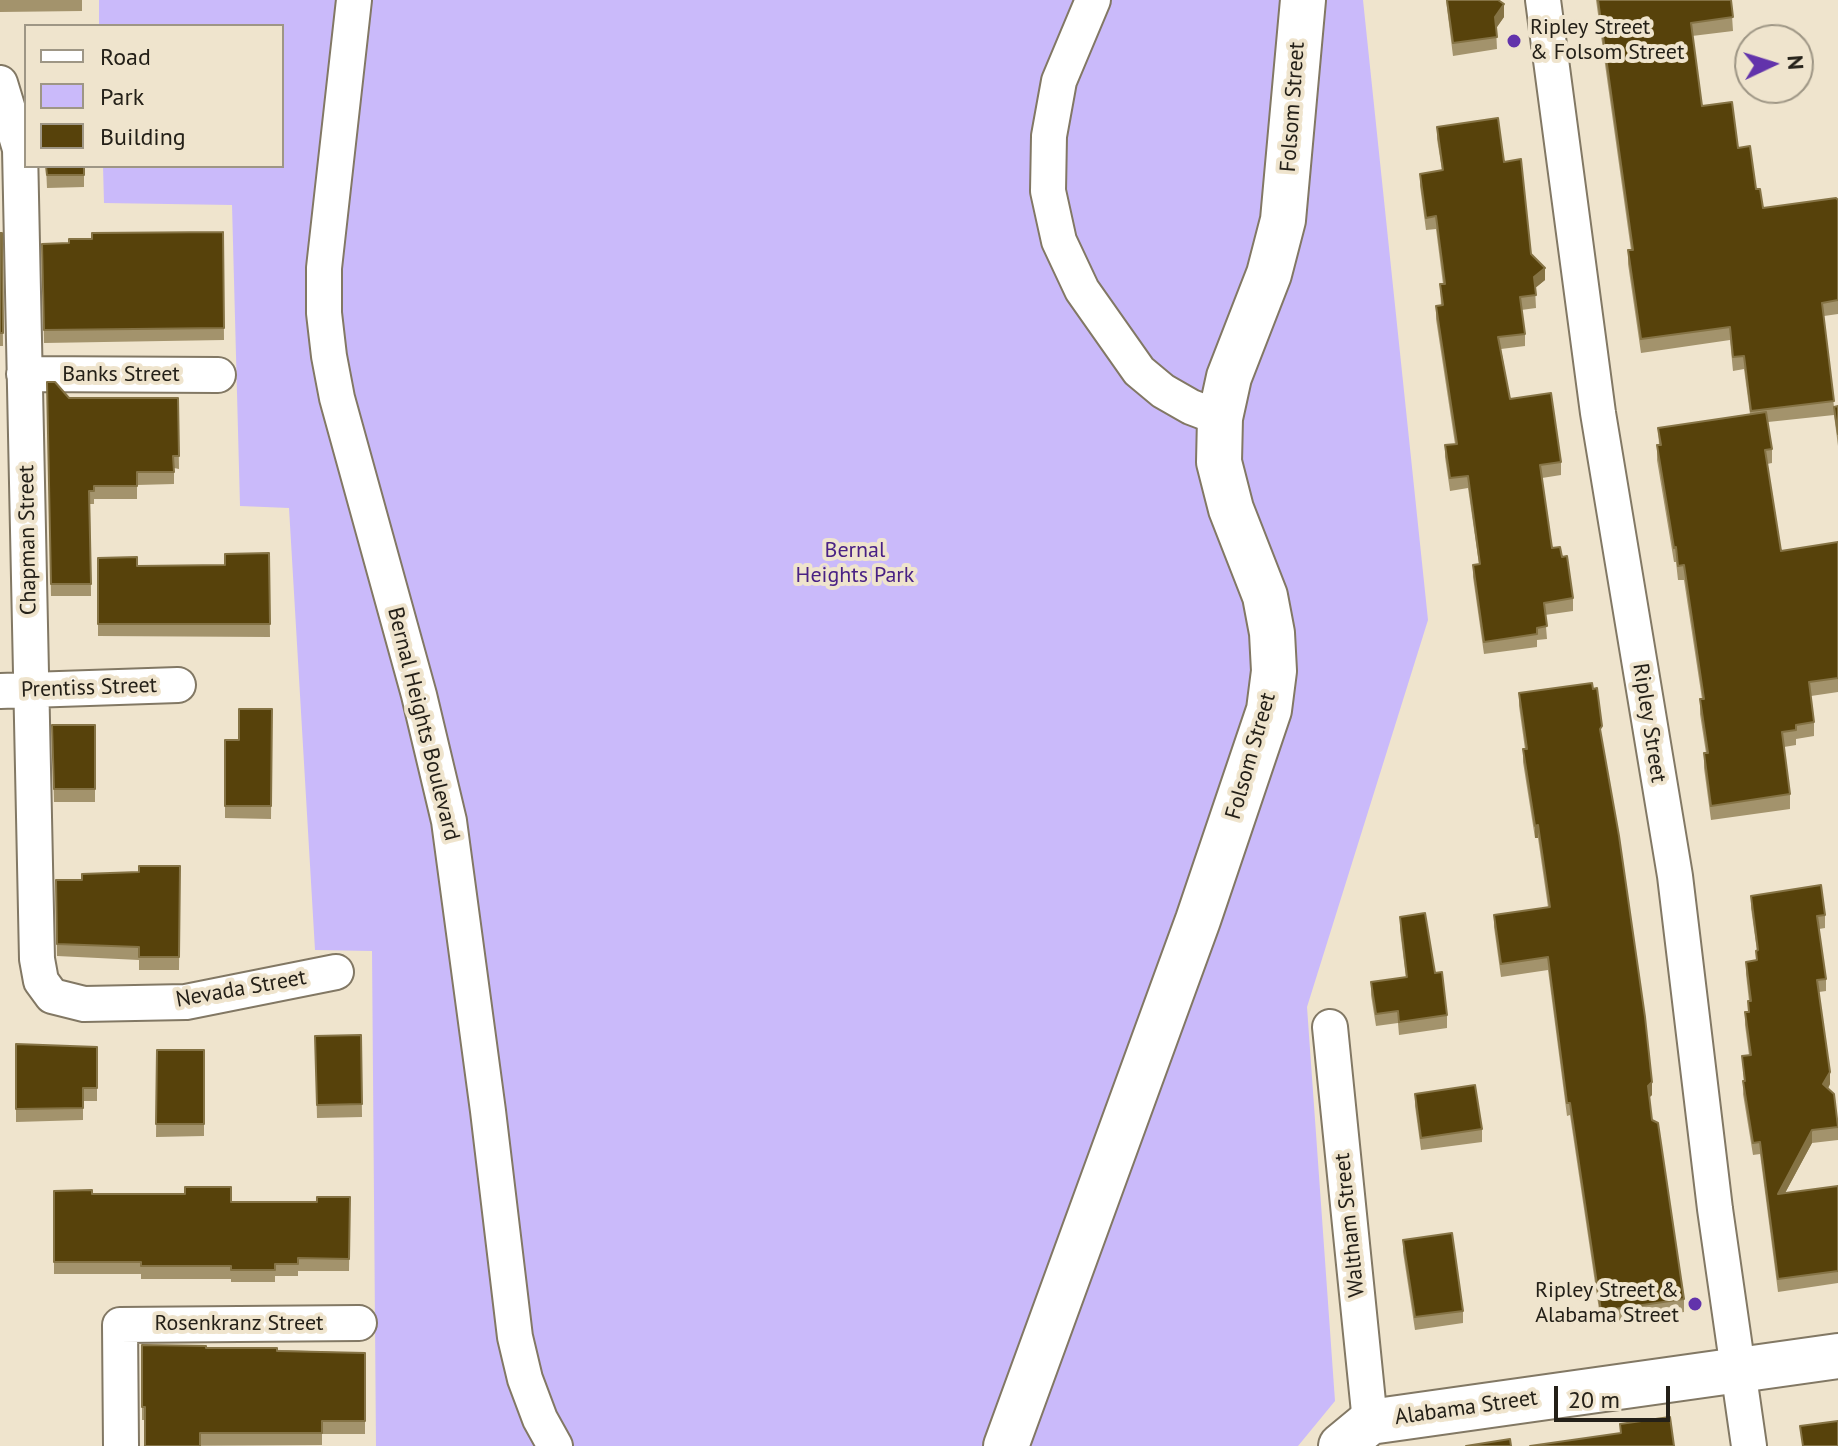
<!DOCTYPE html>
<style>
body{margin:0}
#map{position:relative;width:1838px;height:1446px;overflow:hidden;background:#efe4cd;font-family:"PT Sans",sans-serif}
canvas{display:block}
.legend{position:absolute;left:24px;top:24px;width:260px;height:144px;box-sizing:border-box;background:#efe4cd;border:2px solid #9e9685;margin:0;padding:10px 14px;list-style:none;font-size:24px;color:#242018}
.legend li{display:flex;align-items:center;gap:16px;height:40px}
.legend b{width:40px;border:2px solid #9e9685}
.north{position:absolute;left:1734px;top:24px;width:80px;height:80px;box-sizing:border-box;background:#efe4cd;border:2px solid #9e9685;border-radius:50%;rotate:86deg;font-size:22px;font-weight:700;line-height:32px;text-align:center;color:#242018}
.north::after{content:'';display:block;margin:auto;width:28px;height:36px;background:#6233ab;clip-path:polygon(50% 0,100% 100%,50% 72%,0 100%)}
.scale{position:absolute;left:1554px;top:1386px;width:116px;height:36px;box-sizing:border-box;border:4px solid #242018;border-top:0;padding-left:10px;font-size:24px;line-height:28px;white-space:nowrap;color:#242018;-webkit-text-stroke:6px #efe4cd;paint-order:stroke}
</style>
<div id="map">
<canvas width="1838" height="1446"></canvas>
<ul class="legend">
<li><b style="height:10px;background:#fff"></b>Road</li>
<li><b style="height:22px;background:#cabafa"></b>Park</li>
<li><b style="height:22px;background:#57420b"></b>Building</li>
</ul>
<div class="north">N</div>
<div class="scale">20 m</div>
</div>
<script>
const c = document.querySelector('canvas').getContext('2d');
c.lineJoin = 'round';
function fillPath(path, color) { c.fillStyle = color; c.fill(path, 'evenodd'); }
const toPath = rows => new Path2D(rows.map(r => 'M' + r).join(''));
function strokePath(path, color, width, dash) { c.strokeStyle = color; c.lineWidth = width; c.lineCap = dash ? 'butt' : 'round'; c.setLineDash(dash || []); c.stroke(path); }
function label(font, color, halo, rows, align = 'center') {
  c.font = font + ' "PT Sans",sans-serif'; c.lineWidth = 8; c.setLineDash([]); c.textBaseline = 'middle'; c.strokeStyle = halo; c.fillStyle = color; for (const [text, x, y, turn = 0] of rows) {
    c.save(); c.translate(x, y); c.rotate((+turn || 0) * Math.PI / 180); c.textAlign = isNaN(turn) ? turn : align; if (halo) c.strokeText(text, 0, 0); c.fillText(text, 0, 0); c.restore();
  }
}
fillPath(toPath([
 [99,0,1363,0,1428,620,1307,1007,1335,1401,1298,1446,376,1446,372,951,315,950,289,508,240,506,232,205,104,203,103,166,282,166,282,26,99,26]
]), '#cabafa');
const street = toPath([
 [354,0,324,268,324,313,329,356,337,398,419,695,449,821,488,1111,515,1337,525,1379,540,1419,555,1446],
 [1093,0,1059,81,1049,136,1048,191,1059,241,1082,290,1139,371,1163,391,1191,407,1220,418],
 [1543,0,1598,413,1675,876,1715,1209,1749,1446],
 [0,83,20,149,37,959,41,981,52,996,84,1004,186,1002,336,972],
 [24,374,218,375],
 [0,691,178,685],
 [1330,1027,1370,1422],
 [121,1446,120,1325,359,1323]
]);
const secondary = toPath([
 [1006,1446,1198,920,1269,710,1274,671,1272,633,1265,596,1231,509,1219,462,1220,418,1229,377,1269,274,1283,220,1303,0],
 [1341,1446,1370,1422,1838,1356]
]);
strokePath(street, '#827864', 38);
strokePath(secondary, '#827864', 48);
strokePath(street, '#fff', 34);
strokePath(secondary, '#fff', 44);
fillPath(toPath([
 [0,0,82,0,82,11,0,12],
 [1446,0,1498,0,1504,17,1496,28,1497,49,1453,56],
 [1596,0,1731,0,1733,31,1692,36,1702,106,1738,148,1756,189,1763,208,1838,200,1838,314,1824,316,1834,407,1838,406,1838,446,1834,415,1768,422,1772,449,1772,463,1767,464,1781,551,1838,542,1838,692,1811,696,1814,722,1814,736,1796,739,1796,745,1784,747,1790,794,1790,809,1711,820,1704,768,1704,753,1706,753,1700,714,1700,699,1702,699,1684,580,1678,580,1676,562,1674,562,1657,460,1657,445,1659,445,1658,428,1750,414,1744,369,1733,371,1730,340,1641,353,1628,264,1628,250,1631,250],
 [1437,127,1504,162,1531,254,1545,280,1535,288,1536,308,1521,310,1525,334,1525,346,1501,349,1510,399,1561,462,1561,475,1542,478,1552,548,1562,557,1573,598,1573,611,1545,615,1547,639,1537,640,1537,647,1484,654,1473,577,1473,565,1479,564,1468,488,1450,491,1445,457,1445,445,1455,444,1436,319,1436,306,1441,305,1440,284,1443,284,1436,229,1426,230,1420,186,1420,174,1442,170,1437,139],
 [46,166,84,166,84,187,47,188],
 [223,232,224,340,44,343,42,244,69,243,92,239],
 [0,233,2,233,3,346,0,346],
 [47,382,69,398,178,398,179,469,174,468,174,484,137,485,137,499,94,499,94,504,90,504,91,596,51,596],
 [269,553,270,637,98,636,98,558,137,566,225,565],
 [1519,693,1602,739,1652,1095,1649,1097,1652,1120,1684,1299,1684,1312,1601,1323,1570,1115,1567,1116,1548,970,1501,977,1494,927,1494,915,1548,907,1538,838,1535,838,1523,762,1523,749,1525,749,1519,706],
 [272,709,271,819,225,818,225,740,239,740],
 [52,725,95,725,95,802,54,802],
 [180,866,179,970,139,970,139,960,57,956,56,880,82,880],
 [1751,896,1825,915,1825,928,1819,929,1826,979,1826,991,1819,992,1830,1084,1828,1089,1838,1123,1838,1140,1812,1143,1785,1193,1838,1186,1838,1283,1778,1292,1760,1154,1753,1155,1743,1094,1744,1081,1742,1056,1749,1055,1745,1025,1745,1012,1748,1012,1748,1001,1749,1001,1746,974,1746,962,1756,961,1756,951,1757,951,1751,908],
 [1400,917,1435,973,1447,1015,1447,1028,1399,1035,1398,1023,1376,1026,1371,995,1371,982,1406,978,1400,930],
 [361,1035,362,1117,317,1118,315,1036],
 [16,1044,97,1047,97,1101,83,1101,83,1120,16,1122],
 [157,1050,204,1050,204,1136,156,1137],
 [1415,1094,1482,1129,1482,1142,1421,1150,1415,1106],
 [54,1191,92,1194,185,1194,231,1202,317,1202,350,1197,349,1271,298,1271,298,1276,275,1276,275,1282,231,1282,231,1279,141,1279,141,1274,54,1274],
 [1403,1240,1463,1311,1463,1323,1415,1330,1403,1252],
 [142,1345,365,1353,365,1434,322,1434,322,1445,145,1446,145,1420,142,1420]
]), '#a3936c');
fillPath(toPath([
 [1504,4,1504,17,1495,30,1495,17],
 [1545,268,1545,280,1534,289,1534,277],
 [1538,825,1538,838,1535,838,1535,826],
 [1830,1072,1830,1084,1823,1097,1823,1084],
 [1652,1082,1652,1095,1648,1099,1648,1086],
 [1812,1130,1812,1143,1778,1206,1778,1194]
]), '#857345');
const building = toPath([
 [1447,0,1498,0,1504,4,1495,17,1497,37,1453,43,1447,0],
 [1598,0,1731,0,1733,17,1691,23,1702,106,1732,102,1738,148,1750,146,1756,189,1760,189,1763,208,1836,198,1838,200,1838,300,1822,303,1834,401,1751,411,1744,356,1733,357,1730,327,1641,339,1628,250,1633,250,1598,0],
 [1498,118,1504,162,1521,159,1531,254,1545,268,1534,277,1536,295,1520,297,1525,334,1498,337,1510,399,1551,393,1561,462,1540,465,1552,548,1560,547,1562,557,1567,556,1573,598,1544,603,1547,626,1537,628,1537,634,1484,642,1473,565,1480,564,1468,476,1450,478,1445,445,1457,444,1436,306,1443,305,1440,284,1445,284,1436,216,1426,218,1420,174,1443,170,1437,127,1498,118],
 [46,166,84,166,84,175,47,175,46,166],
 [223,232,224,328,44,330,42,244,69,243,69,239,92,239,92,233,223,232],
 [0,233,2,233,3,333,0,333,0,233],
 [47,382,55,382,69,398,178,398,179,456,173,456,174,472,137,472,137,486,94,486,94,491,89,491,91,584,51,584,47,382],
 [1838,406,1838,434,1834,407,1838,406],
 [1766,412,1772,449,1765,450,1781,551,1838,542,1838,678,1809,682,1814,722,1796,725,1796,730,1782,732,1790,794,1711,806,1704,753,1708,753,1700,699,1704,699,1684,565,1678,566,1676,547,1674,548,1657,445,1661,445,1658,428,1766,412],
 [269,553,270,624,98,624,98,558,137,557,137,566,225,565,225,554,269,553],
 [1592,683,1593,689,1597,688,1602,726,1600,729,1619,836,1645,1017,1652,1082,1648,1086,1652,1120,1658,1123,1684,1299,1601,1311,1570,1103,1567,1103,1548,957,1501,964,1494,915,1550,907,1538,825,1535,826,1523,749,1527,749,1519,693,1592,683],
 [239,709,272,709,271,806,225,806,225,740,239,740,239,709],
 [52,725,95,725,95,789,54,789,52,725],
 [139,866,180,866,179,957,139,957,139,947,57,944,56,880,82,880,82,874,139,872,139,866],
 [1821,885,1825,915,1817,916,1826,979,1817,980,1830,1072,1823,1084,1834,1094,1838,1127,1812,1130,1778,1194,1838,1186,1838,1271,1778,1279,1760,1142,1753,1143,1743,1081,1745,1081,1742,1056,1751,1055,1745,1012,1749,1012,1748,1001,1751,1001,1746,962,1757,960,1756,951,1758,950,1751,896,1821,885],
 [1425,913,1435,973,1442,972,1447,1015,1399,1022,1398,1011,1376,1014,1371,982,1407,977,1400,917,1425,913],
 [361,1035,362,1104,317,1105,315,1036,361,1035],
 [16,1044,97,1047,97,1088,83,1088,83,1108,16,1109,16,1044],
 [157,1050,204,1050,204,1124,156,1124,157,1050],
 [1475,1085,1482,1129,1421,1138,1415,1094,1475,1085],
 [185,1187,231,1187,231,1202,317,1202,317,1197,350,1197,349,1259,298,1258,298,1264,275,1264,275,1270,231,1270,231,1266,141,1266,141,1262,54,1262,54,1191,92,1190,92,1194,185,1194,185,1187],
 [1452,1233,1463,1311,1415,1317,1403,1240,1452,1233],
 [142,1345,206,1346,206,1348,277,1348,277,1351,365,1353,365,1421,322,1421,322,1433,200,1433,200,1446,145,1446,145,1407,142,1407,142,1345],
 [1670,1417,1674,1446,1530,1446,1621,1433,1620,1424,1670,1417],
 [1838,1421,1838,1446,1803,1446,1800,1426,1838,1421],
 [1510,1439,1511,1446,1466,1446,1510,1439]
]);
fillPath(building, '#57420b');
strokePath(building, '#857345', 2);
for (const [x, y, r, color] of [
 [1514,41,8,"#6233ab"],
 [1695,1304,8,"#6233ab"]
]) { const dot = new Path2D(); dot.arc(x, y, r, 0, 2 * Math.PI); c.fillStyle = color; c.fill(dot); strokePath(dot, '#efe4cd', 3); }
label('22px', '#242018', '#efe4cd', [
 ["Ripley Street",1530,28],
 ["& Folsom Street",1530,53],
 ["Ripley Street &",1679,1291,"right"],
 ["Alabama Street",1679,1316,"right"]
], 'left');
label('22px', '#242018', '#efe4cd', [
 ["Folsom Street",1293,107,-86],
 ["Banks Street",121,375],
 ["Chapman Street",28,540,-91],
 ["Prentiss Street",89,688,-2],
 ["Ripley Street",1649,723,81],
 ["Bernal Heights Boulevard",423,724,76],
 ["Folsom Street",1251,756,-74],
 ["Nevada Street",241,989,-10],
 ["Waltham Street",1350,1225,-96],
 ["Rosenkranz Street",239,1324],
 ["Alabama Street",1466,1408,-8]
]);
label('22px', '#492184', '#efe4cd', [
 ["Bernal",855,551],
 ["Heights Park",855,576]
]);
</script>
